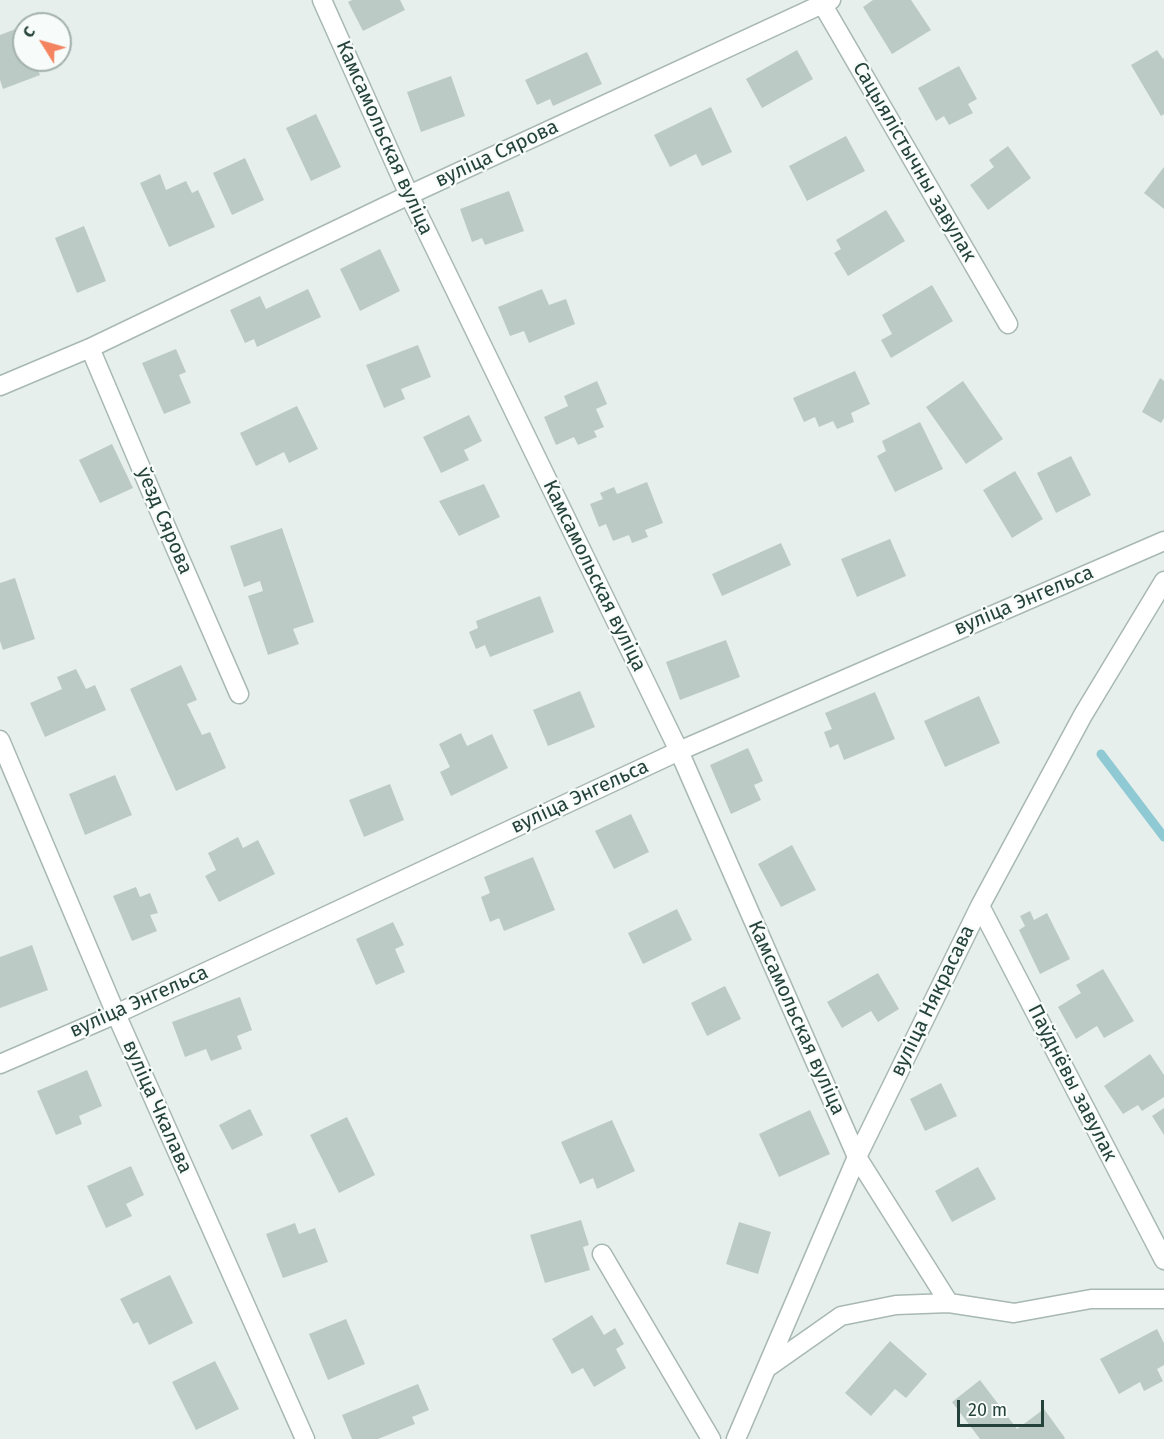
<!DOCTYPE html>
<meta charset="utf-8">
<style>
body{margin:0}
#map{position:relative;width:1164px;height:1439px;overflow:hidden;background:#e6efeb;font-family:"Fira Sans",sans-serif}
canvas{display:block}
.north{position:absolute;left:12px;top:12px;width:60px;height:60px;box-sizing:border-box;background:#f7fbf9;border:2px solid #a3b1ad;border-radius:50%;rotate:307deg;font-size:16px;font-weight:700;line-height:24px;text-align:center;color:#24423a}
.north::after{content:'';display:block;margin:auto;width:21px;height:27px;background:#f4845f;clip-path:polygon(50% 0,100% 100%,50% 72%,0 100%)}
.scale{position:absolute;left:957px;top:1400px;width:87px;height:27px;box-sizing:border-box;border:3px solid #24423a;border-top:0;padding-left:8px;font-size:18px;line-height:21px;white-space:nowrap;color:#24423a;-webkit-text-stroke:4px #f7fbf9;paint-order:stroke}
</style>
<div id="map">
<canvas width="1164" height="1439"></canvas>
<div class="north">С</div>
<div class="scale">20 m</div>
</div>
<script>
const c = document.querySelector('canvas').getContext('2d');
c.lineJoin = 'round';
const toPath = rows => new Path2D(rows.map(r => 'M' + r).join(''));
function strokePath(path, color, width, dash) { c.strokeStyle = color; c.lineWidth = width; c.lineCap = dash ? 'butt' : 'round'; c.setLineDash(dash || []); c.stroke(path); }
function fillPath(path, color) { c.fillStyle = color; c.fill(path, 'evenodd'); }
function label(font, color, halo, rows, align = 'center') {
  c.font = font + ' "Fira Sans",sans-serif'; c.lineWidth = 4.5; c.setLineDash([]); c.textBaseline = 'middle'; c.strokeStyle = halo; c.fillStyle = color; for (const [text, x, y, turn = 0] of rows) {
    c.save(); c.translate(x, y); c.rotate((+turn || 0) * Math.PI / 180); c.textAlign = isNaN(turn) ? turn : align; if (halo) c.strokeText(text, 0, 0); c.fillText(text, 0, 0); c.restore();
  }
}
strokePath(toPath([
 [1101,754,1164,837]
]), '#8ec9d4', 9);
fillPath(toPath([
 [352,0,400,0,405,10,363,31,348,2],
 [873,0,911,0,931,30,892,54,863,7],
 [21,27,24,35,24,60,34,60,40,75,3,89,0,80,0,35],
 [797,50,813,79,762,108,746,79],
 [1157,50,1163,59,1164,58,1164,114,1161,116,1131,65],
 [587,52,602,84,553,106,550,99,537,105,525,80],
 [959,66,977,99,968,104,973,113,949,125,944,116,936,121,918,88],
 [451,76,465,116,421,132,407,92],
 [711,107,732,152,702,166,696,154,670,167,654,135],
 [316,114,341,167,311,181,286,128],
 [846,136,865,171,807,201,789,166],
 [1008,146,1031,178,988,210,970,185,994,167,989,160],
 [245,158,264,200,232,215,213,173],
 [1164,167,1164,209,1144,193],
 [160,174,166,190,186,181,192,193,198,190,215,227,169,247,140,183],
 [509,191,524,231,485,245,482,238,472,242,460,209],
 [886,210,905,241,848,276,834,253,841,249,836,240],
 [84,226,106,281,77,293,55,238],
 [380,249,400,291,360,311,340,269],
 [932,285,953,321,891,358,881,340,892,334,882,315],
 [308,289,321,317,257,347,254,339,245,343,230,310,260,296,266,309],
 [542,289,549,305,566,299,575,324,529,343,524,331,510,336,498,307],
 [418,345,431,377,401,389,405,399,384,408,366,365],
 [176,349,186,372,179,375,191,403,164,414,142,363],
 [855,371,870,404,851,413,854,422,837,429,833,421,819,427,815,417,804,422,793,398],
 [1160,378,1164,381,1164,418,1161,423,1142,412],
 [597,381,607,404,596,409,604,427,594,431,597,437,578,445,574,437,556,445,544,417,568,406,564,396],
 [963,381,1003,439,966,464,926,407],
 [297,406,318,449,289,463,284,452,256,466,240,433],
 [469,415,482,441,464,450,469,460,441,473,423,437],
 [920,422,943,469,895,492,877,456,886,451,882,441],
 [112,444,133,488,100,503,79,460],
 [1071,456,1091,495,1056,513,1037,473],
 [1015,471,1043,519,1012,538,983,490],
 [647,482,663,523,645,530,648,537,632,543,629,535,613,541,606,524,599,527,590,504,603,499,600,493,614,487,617,494],
 [484,484,500,517,459,536,439,501],
 [282,528,314,622,293,629,299,644,268,655,248,596,263,591,260,581,244,587,230,546],
 [890,539,906,576,857,597,841,559],
 [781,543,791,565,722,596,712,574],
 [15,578,35,639,3,650,0,641,0,583],
 [540,596,554,632,490,657,485,645,476,649,469,632,478,628,476,621],
 [726,640,740,677,680,700,666,662],
 [181,665,197,700,187,704,202,735,210,732,226,768,176,791,130,689],
 [76,669,86,689,95,685,106,710,45,737,30,703,62,689,57,677],
 [580,691,595,727,548,746,533,710],
 [875,692,895,739,844,760,838,744,830,748,824,732,832,729,825,713],
 [979,696,1000,743,945,767,924,721],
 [461,733,467,746,492,734,508,768,451,796,440,772,450,767,439,744],
 [748,748,763,781,754,785,761,800,731,814,710,765],
 [115,775,132,815,85,835,69,794],
 [390,784,404,820,364,837,349,800],
 [631,814,649,852,614,869,595,831],
 [238,837,243,848,258,840,275,874,219,902,205,876,216,870,208,853],
 [792,845,816,890,781,907,758,864],
 [533,857,555,910,504,931,499,918,490,922,481,897,490,893,484,877],
 [136,887,140,897,150,893,158,913,150,915,157,931,132,941,113,896],
 [677,909,692,940,643,964,628,933],
 [1030,911,1034,920,1047,913,1070,959,1040,974,1019,930,1025,926,1020,916],
 [393,922,404,945,395,949,405,972,376,985,356,939],
 [32,945,48,990,0,1008,0,957],
 [1103,969,1134,1021,1104,1038,1097,1026,1076,1039,1058,1007,1081,993,1076,985],
 [878,973,899,1009,878,1022,871,1011,842,1028,827,1002],
 [725,986,741,1019,707,1036,691,1003],
 [240,997,252,1030,237,1036,242,1049,211,1061,206,1049,185,1057,172,1022],
 [1150,1054,1164,1075,1164,1097,1142,1111,1138,1105,1123,1114,1104,1086],
 [87,1070,102,1106,79,1116,82,1124,56,1135,37,1091],
 [941,1083,957,1116,925,1131,910,1099],
 [1164,1108,1164,1135,1152,1116],
 [250,1109,263,1135,232,1150,219,1125],
 [810,1110,830,1154,779,1177,759,1134],
 [347,1117,375,1175,339,1193,310,1135],
 [612,1120,635,1171,597,1189,593,1178,580,1184,561,1142],
 [131,1166,144,1195,126,1204,132,1216,106,1228,87,1186],
 [978,1167,996,1199,952,1222,935,1191],
 [581,1220,589,1245,583,1247,590,1270,545,1283,530,1235],
 [739,1222,771,1232,758,1274,726,1264],
 [295,1223,299,1234,315,1228,328,1262,283,1278,266,1234],
 [170,1275,193,1323,149,1345,138,1322,133,1324,120,1299],
 [592,1315,604,1335,615,1328,624,1344,616,1349,626,1368,594,1387,583,1368,572,1374,552,1339],
 [346,1319,365,1364,328,1380,309,1334],
 [1157,1329,1164,1343,1164,1365,1157,1369,1163,1381,1144,1391,1140,1382,1119,1394,1100,1359],
 [890,1341,927,1374,906,1398,895,1389,871,1416,845,1393],
 [215,1361,239,1409,196,1430,172,1382],
 [980,1380,1017,1429,1044,1409,1065,1438,1064,1439,980,1439,952,1402],
 [418,1384,429,1410,412,1417,415,1424,378,1439,352,1439,342,1415]
]), '#bbcac4');
const minor = toPath([
 [322,0,409,195,679,751,857,1157,949,1303],
 [820,0,1008,324],
 [90,348,161,515,239,694],
 [0,386,90,348,409,195,831,0],
 [0,740,116,1014,305,1439],
 [980,906,1164,1260],
 [0,1064,116,1014,679,751,1164,541],
 [602,1254,711,1439],
 [767,1368,841,1316,896,1305,949,1303,1014,1313,1091,1299,1164,1299],
 [736,1439,857,1157,980,906,1083,715,1164,581]
]);
strokePath(minor, '#a8b8b2', 21);
strokePath(minor, '#fff', 18);
label('20px', '#24423a', '#f7fbf9', [
 ["Камсамольская вуліца",384,138,66],
 ["вуліца Сярова",497,154,-25],
 ["Сацыялістычны завулак",914,162,60],
 ["ўезд Сярова",164,521,67],
 ["Камсамольская вуліца",594,576,64],
 ["вуліца Энгельса",1024,601,-23],
 ["вуліца Энгельса",580,797,-25],
 ["вуліца Някрасава",933,1001,-64],
 ["вуліца Энгельса",139,1002,-24],
 ["Камсамольская вуліца",796,1018,66],
 ["Паўднёвы завулак",1072,1083,63],
 ["вуліца Чкалава",157,1107,66]
]);
</script>
